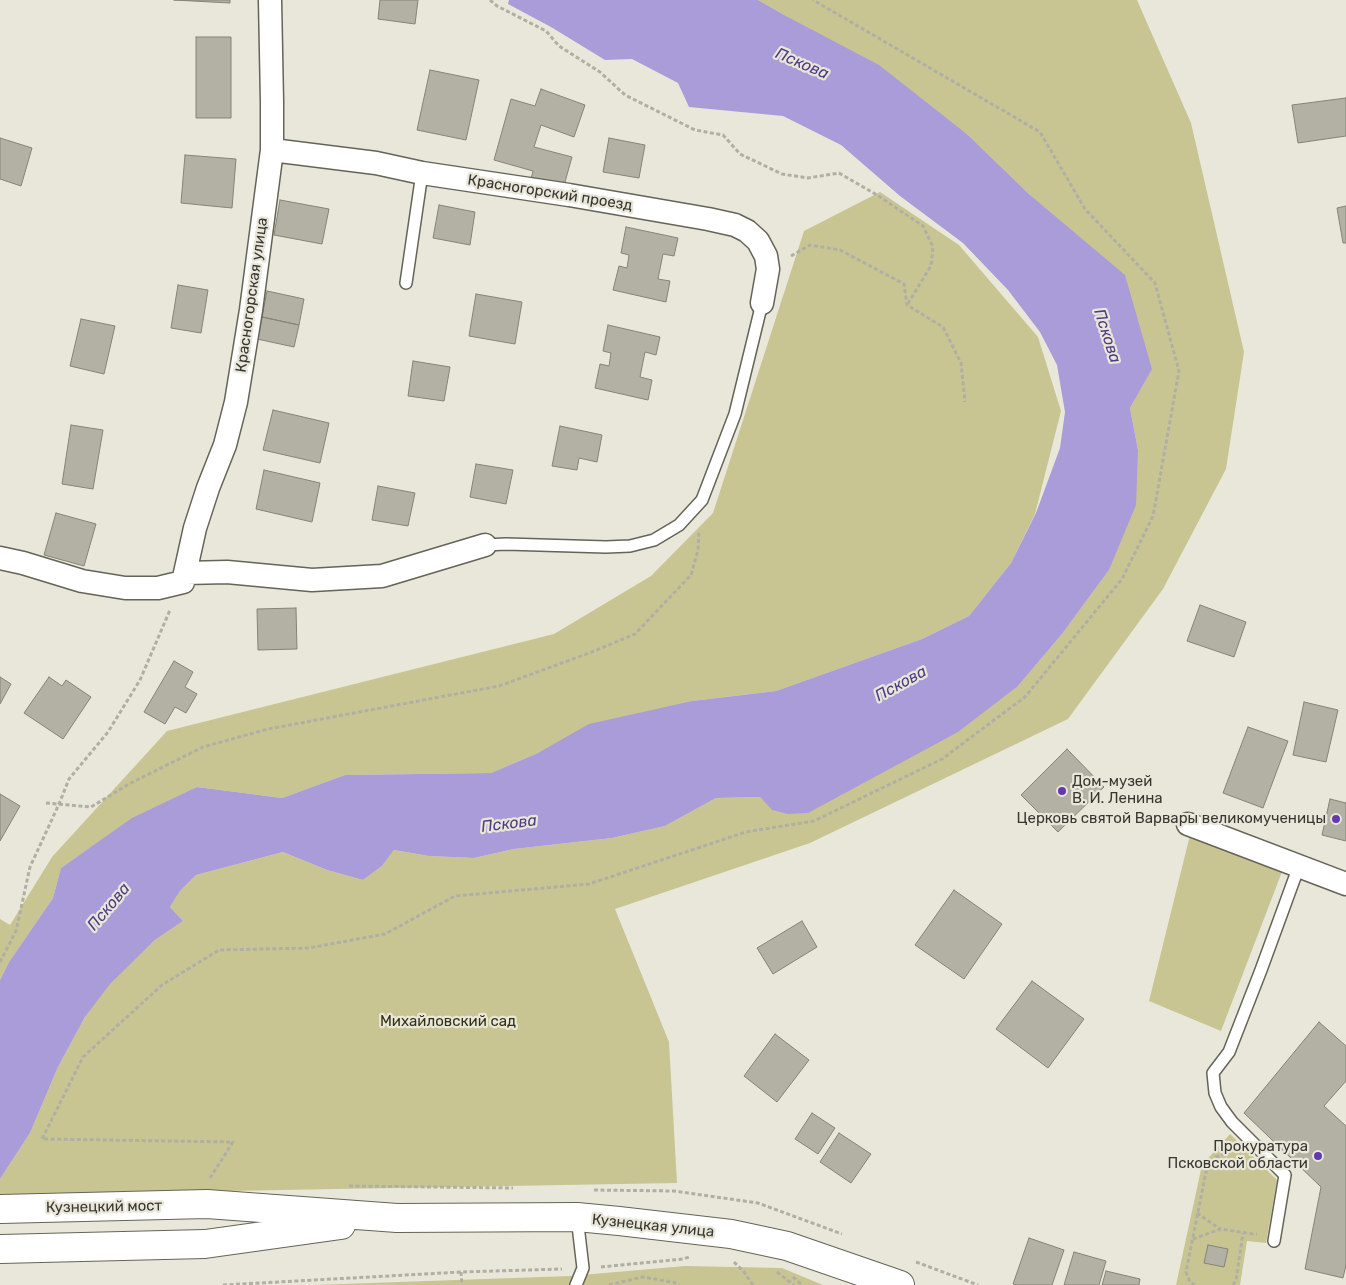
<!DOCTYPE html>
<meta charset="utf-8">
<style>
body{margin:0}
canvas{display:block;background:#e8e7d9}
</style>
<canvas width="1346" height="1285"></canvas>
<script>
const c = document.querySelector('canvas').getContext('2d');
c.lineJoin = 'round';
function fillPath(path, color) { c.fillStyle = color; c.fill(path, 'evenodd'); }
const toPath = rows => new Path2D(rows.map(r => 'M' + r).join(''));
function strokePath(path, color, width, dash) { c.strokeStyle = color; c.lineWidth = width; c.lineCap = dash ? 'butt' : 'round'; c.setLineDash(dash || []); c.stroke(path); }
function label(font, color, halo, rows, align = 'center') {
  c.font = font + ' Rubik,sans-serif'; c.lineWidth = 4.5; c.setLineDash([]); c.textBaseline = 'middle'; c.strokeStyle = halo; c.fillStyle = color; for (const [text, x, y, turn = 0] of rows) {
    c.save(); c.translate(x, y); c.rotate((+turn || 0) * Math.PI / 180); c.textAlign = isNaN(turn) ? turn : align; if (halo) c.strokeText(text, 0, 0); c.fillText(text, 0, 0); c.restore();
  }
}
fillPath(toPath([
 [758,0,1137,0,1191,123,1244,352,1226,469,1163,589,1068,719,810,843,615,909,669,1042,677,1183,0,1195,0,1179,30,1133,58,1067,85,1017,109,984,155,940,183,921,170,907,180,891,196,875,283,852,327,870,363,880,382,866,394,850,429,856,474,858,514,849,612,838,665,826,716,798,760,797,773,810,1018,686,1062,634,1109,570,1138,450,1130,408,1152,368,1030,195,968,135,786,16],
 [880,192,959,245,1038,337,1061,411,1035,514,1011,563,969,616,922,639,776,691,692,701,538,753,491,773,345,775,282,798,197,787,106,837,61,868,53,898,9,962,0,980,0,919,10,925,52,857,167,731,554,634,651,576,713,513,804,231],
 [1194,819,1288,856,1221,1031,1149,1001],
 [1230,1134,1277,1180,1266,1243,1247,1241,1240,1285,1176,1285,1202,1165],
 [685,1266,782,1268,823,1285,314,1285,570,1276]
]), '#c9c593');
fillPath(toPath([
 [509,0,758,0,786,16,879,65,968,135,1030,195,1125,275,1152,369,1130,408,1138,450,1136,505,1109,570,1062,634,1018,686,958,732,808,813,788,814,772,810,760,797,716,798,665,826,612,838,514,849,474,858,429,856,394,850,382,866,363,880,327,870,283,852,196,875,180,891,170,907,183,921,155,940,110,984,85,1017,58,1067,30,1133,0,1179,0,980,9,962,53,898,61,868,132,818,197,787,282,798,345,775,491,773,538,753,589,724,692,701,776,691,922,639,969,616,1011,563,1036,513,1060,448,1065,412,1057,365,1040,332,1008,290,963,243,900,196,841,145,783,116,689,107,678,83,632,59,605,60,551,27,508,4]
]), '#aa9cd8');
const building = toPath([
 [174,0,230,0,230,3,174,0],
 [380,0,418,0,415,24,378,19,380,0],
 [196,37,231,37,231,118,196,118,196,37],
 [430,70,479,80,466,140,417,130,430,70],
 [541,89,585,105,574,137,541,125,534,147,572,157,563,189,531,179,533,171,494,160,511,99,535,106,541,89],
 [1346,98,1346,136,1298,143,1292,105,1346,98],
 [0,138,32,148,21,186,0,179,0,138],
 [609,138,645,145,639,178,603,172,609,138],
 [185,155,236,159,232,208,181,203,185,155],
 [280,200,329,209,322,244,274,235,280,200],
 [439,205,475,212,470,245,433,238,439,205],
 [1346,206,1346,243,1343,243,1337,208,1346,206],
 [626,227,678,238,674,256,663,254,658,279,670,281,666,302,613,290,619,266,627,268,629,255,621,253,626,227],
 [178,285,208,290,201,333,171,328,178,285],
 [267,291,304,299,299,325,262,317,267,291],
 [476,294,522,302,515,344,469,336,476,294],
 [262,317,299,325,294,347,257,339,262,317],
 [81,319,115,326,104,374,70,366,81,319],
 [608,325,660,337,656,355,645,352,640,377,652,380,648,400,595,388,600,364,609,366,611,353,603,351,608,325],
 [413,361,450,367,444,401,408,396,413,361],
 [273,410,329,423,320,463,263,450,273,410],
 [71,425,103,430,93,489,62,484,71,425],
 [560,426,602,435,597,462,579,458,577,470,552,466,560,426],
 [476,464,513,470,506,504,470,497,476,464],
 [264,470,320,483,312,522,256,509,264,470],
 [378,486,415,493,408,526,372,520,378,486],
 [56,513,96,524,84,566,44,555,56,513],
 [1200,605,1246,622,1234,657,1187,641,1200,605],
 [296,608,297,649,258,650,257,609,296,608],
 [174,661,193,672,185,687,197,694,186,713,175,707,165,724,144,712,174,661],
 [0,677,11,684,0,704,0,677],
 [49,677,62,686,66,680,91,697,63,739,24,713,49,677],
 [1304,702,1338,710,1326,762,1293,755,1304,702],
 [1248,727,1288,741,1263,808,1223,793,1248,727],
 [1067,749,1104,787,1058,832,1021,795,1067,749],
 [0,794,20,806,0,841,0,794],
 [1330,799,1346,803,1346,841,1322,835,1330,799],
 [954,890,1002,924,964,979,915,945,954,890],
 [802,921,817,947,773,974,757,948,802,921],
 [1032,981,1084,1019,1048,1068,996,1029,1032,981],
 [1319,1022,1346,1046,1346,1081,1324,1106,1346,1126,1346,1265,1343,1278,1305,1269,1321,1187,1244,1113,1319,1022],
 [775,1034,809,1060,777,1102,744,1076,775,1034],
 [812,1113,835,1128,818,1154,795,1139,812,1113],
 [839,1133,871,1154,851,1183,820,1162,839,1133],
 [1029,1238,1064,1250,1052,1285,1017,1285,1013,1284,1029,1238],
 [1208,1245,1228,1249,1224,1267,1204,1263,1208,1245],
 [1074,1252,1106,1261,1099,1285,1064,1285,1074,1252],
 [1106,1271,1140,1279,1139,1285,1102,1285,1106,1271]
]);
fillPath(building, '#b2b1a4');
strokePath(building, '#858477', 1);
const lane = toPath([
 [406,283,422,173],
 [485,545,506,544,606,547,630,546,654,540,679,525,702,500,735,414,762,303],
 [1274,1241,1285,1175,1232,1122,1221,1107,1215,1093,1213,1073,1229,1052,1261,970,1299,866],
 [576,1285,583,1268,577,1217]
]);
const street = toPath([
 [272,150,376,163,422,173,569,195,708,219,735,225,747,231,758,241,766,256,768,269,762,303],
 [0,558,23,563,82,581,125,588,158,588,183,582,195,528,208,488,225,445,236,402,251,310,272,150,272,102,270,0],
 [186,573,227,572,312,580,382,576,485,545],
 [1188,824,1346,884]
]);
const secondary = toPath([
 [0,1209,207,1204,397,1218,577,1217,619,1221,731,1234,787,1246,900,1285],
 [0,1249,205,1244,341,1225]
]);
strokePath(lane, '#656458', 14);
strokePath(street, '#656458', 25);
strokePath(secondary, '#656458', 30);
strokePath(toPath([
 [490,0,497,6,546,31,559,46,600,72,625,95,695,130,723,135,740,154,782,174,808,178,839,173,877,195,923,226,933,247,931,266,907,305],
 [791,256,810,245,840,250,904,284,907,305,943,327,961,363,965,402],
 [46,803,91,807,129,784,203,747,268,729,499,686,592,652,635,634,691,575,698,550,699,531],
 [0,962,16,931,30,867,59,804,69,779,108,732,140,680,170,610],
 [210,1178,233,1142,42,1139,83,1057,162,985,219,950,309,948,385,934,455,896,589,884,746,832,814,821,942,759,1025,697,1122,579,1153,516,1179,371,1155,283,1085,209,1040,132,813,0],
 [349,1186,513,1188],
 [594,1190,674,1191,758,1203,842,1234],
 [1197,1213,1220,1229],
 [1193,1239,1221,1229,1253,1234,1257,1234],
 [734,1262,744,1272,753,1285],
 [916,1262,978,1285],
 [601,1267,683,1259,689,1257],
 [461,1272,462,1285],
 [777,1272,794,1285],
 [793,1277,802,1285],
 [223,1285,461,1272,562,1269],
 [609,1285,643,1277,677,1283,679,1285],
 [1195,1285,1190,1282,1186,1272,1207,1167,1216,1157,1235,1150],
 [1233,1285,1236,1280,1243,1233]
]), '#b0afa4', 3, [4, 2.5]);
strokePath(lane, '#fff', 11);
strokePath(street, '#fff', 22);
strokePath(secondary, '#fff', 28);
for (const [x, y, r, color] of [
 [1062,791,5,"#6338b0"],
 [1336,819,5,"#6338b0"],
 [1318,1156,5,"#6338b0"]
]) { const dot = new Path2D(); dot.arc(x, y, r, 0, 2 * Math.PI); c.fillStyle = color; c.fill(dot); strokePath(dot, '#e8e7d9', 2); }
label('15px', '#373631', '#e8e7d9', [
 ["Красногорский проезд",550,193,9],
 ["Красногорская улица",252,295,-82],
 ["Кузнецкий мост",104,1207,-1],
 ["Кузнецкая улица",653,1226,6]
]);
label('15px', '#373631', '#e8e7d9', [
 ["Дом-музей",1072,782,"left"],
 ["В. И. Ленина",1072,799,"left"],
 ["Церковь святой Варвары великомученицы",1326,819],
 ["Прокуратура",1308,1147],
 ["Псковской области",1308,1164]
], 'right');
label('15px', '#333012', '#e8e7d9', [
 ["Михайловский сад",448,1022]
]);
label('italic 16px', '#503a82', '#e8e7d9', [
 ["Пскова",802,64,23],
 ["Пскова",1107,336,72],
 ["Пскова",901,684,-29],
 ["Пскова",509,824,-7],
 ["Пскова",109,907,-50]
]);
</script>
